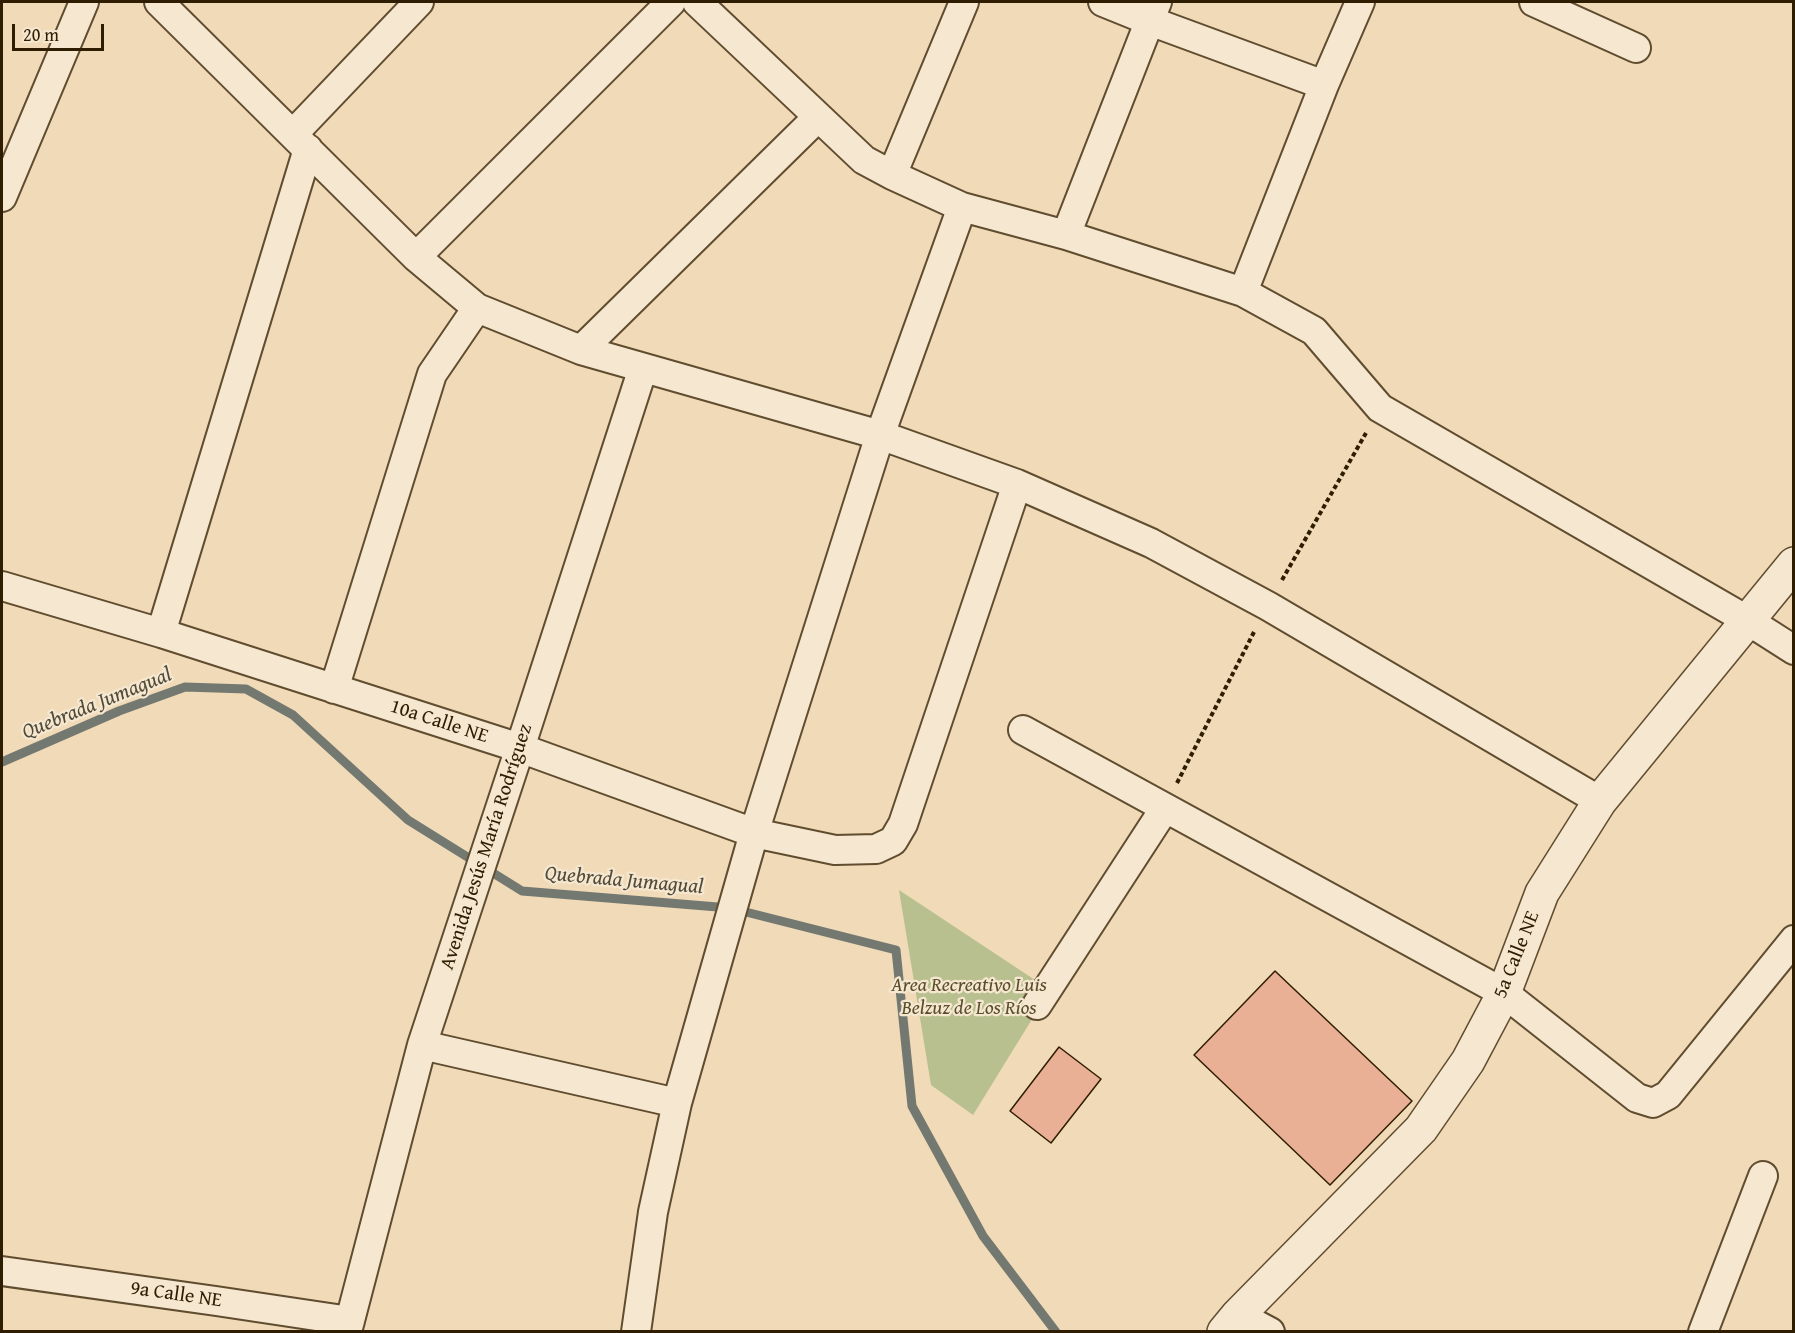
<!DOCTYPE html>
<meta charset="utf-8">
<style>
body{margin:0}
#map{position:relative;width:1795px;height:1333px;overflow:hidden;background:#f1dab7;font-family:"Gentium Book Plus",serif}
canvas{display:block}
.frame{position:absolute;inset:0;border:3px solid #2f1d02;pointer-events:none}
.scale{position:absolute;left:12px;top:24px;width:92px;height:27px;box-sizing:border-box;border:3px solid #2f1d02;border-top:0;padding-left:8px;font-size:18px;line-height:21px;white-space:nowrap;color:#2f1d02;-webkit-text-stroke:4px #f6e7d0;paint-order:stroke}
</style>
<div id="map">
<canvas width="1795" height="1333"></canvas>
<div class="frame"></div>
<div class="scale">20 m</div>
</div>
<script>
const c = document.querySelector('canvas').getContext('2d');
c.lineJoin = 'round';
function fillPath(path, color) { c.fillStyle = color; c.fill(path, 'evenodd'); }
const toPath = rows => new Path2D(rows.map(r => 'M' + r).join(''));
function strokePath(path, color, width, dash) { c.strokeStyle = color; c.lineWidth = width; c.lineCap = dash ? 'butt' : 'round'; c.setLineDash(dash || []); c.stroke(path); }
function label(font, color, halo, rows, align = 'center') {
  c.font = font + ' "Gentium Book Plus",serif'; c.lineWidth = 4.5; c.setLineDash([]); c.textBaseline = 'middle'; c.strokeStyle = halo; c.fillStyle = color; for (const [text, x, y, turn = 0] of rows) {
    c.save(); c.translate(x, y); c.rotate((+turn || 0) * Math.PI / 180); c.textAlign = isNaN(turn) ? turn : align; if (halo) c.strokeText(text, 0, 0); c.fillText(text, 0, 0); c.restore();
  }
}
fillPath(toPath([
 [899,890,1038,982,1020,1007,1034,1016,973,1115,931,1085]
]), '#b8c08f');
strokePath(toPath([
 [2,762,119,711,185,687,246,689,293,715,408,820,522,891,730,908,896,950,912,1106,983,1236,1056,1332]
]), '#737971', 9);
const building = toPath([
 [1275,971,1412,1101,1330,1185,1194,1055,1275,971],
 [1059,1047,1101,1079,1051,1143,1010,1111,1059,1047]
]);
fillPath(building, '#eab096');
strokePath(building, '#2f1d02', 1.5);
const minor = toPath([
 [159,2,416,257,477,308,581,350,880,435,1017,484,1151,543,1268,606,1600,801],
 [697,2,864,160,892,175,962,207,1066,235,1243,292,1314,331,1380,408,1747,620,1794,650],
 [1103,2,1150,21,1324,85],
 [1534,2,1636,48],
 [293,134,419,2],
 [892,175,964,2],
 [2,197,84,2],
 [1066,235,1157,2],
 [416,257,671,2],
 [1243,292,1324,85,1360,2],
 [581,350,818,117],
 [2,586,161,633,520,748,754,833,835,850,876,849,893,841,903,824,1017,484],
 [161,633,308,149],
 [334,689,432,374,477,308],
 [1023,730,1504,993,1637,1098,1653,1103,1668,1095,1794,940],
 [1037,1005,1165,808],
 [422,1045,677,1103],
 [2,1271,216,1301,350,1321],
 [1238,1315,1270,1332],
 [347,1332,422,1045,520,748,643,368],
 [636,1332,653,1212,677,1103,754,833,880,435,962,207],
 [1703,1332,1763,1176]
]);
const tertiary = toPath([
 [1224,1332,1238,1315,1421,1129,1468,1061,1504,993,1542,893,1600,801,1794,564]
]);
strokePath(minor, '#604c2f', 32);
strokePath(tertiary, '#604c2f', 36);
strokePath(toPath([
 [1282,580,1366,433],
 [1177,783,1254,632]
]), '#2f1d02', 4, [4.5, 3]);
strokePath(minor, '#f6e7d0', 28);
strokePath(tertiary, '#f6e7d0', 33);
label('20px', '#2f1d02', '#f6e7d0', [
 ["10a Calle NE",439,722,18],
 ["Avenida Jesús María Rodríguez",487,847,-72],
 ["5a Calle NE",1517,955,-68],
 ["9a Calle NE",176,1295,8]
]);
label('italic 20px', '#584e2c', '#f6e7d0', [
 ["Area Recreativo Luis",969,986],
 ["Belzuz de Los Ríos",969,1009]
]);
label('italic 21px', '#514b3a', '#f6e7d0', [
 ["Quebrada Jumagual",97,704,-22],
 ["Quebrada Jumagual",624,881,5]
]);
</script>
